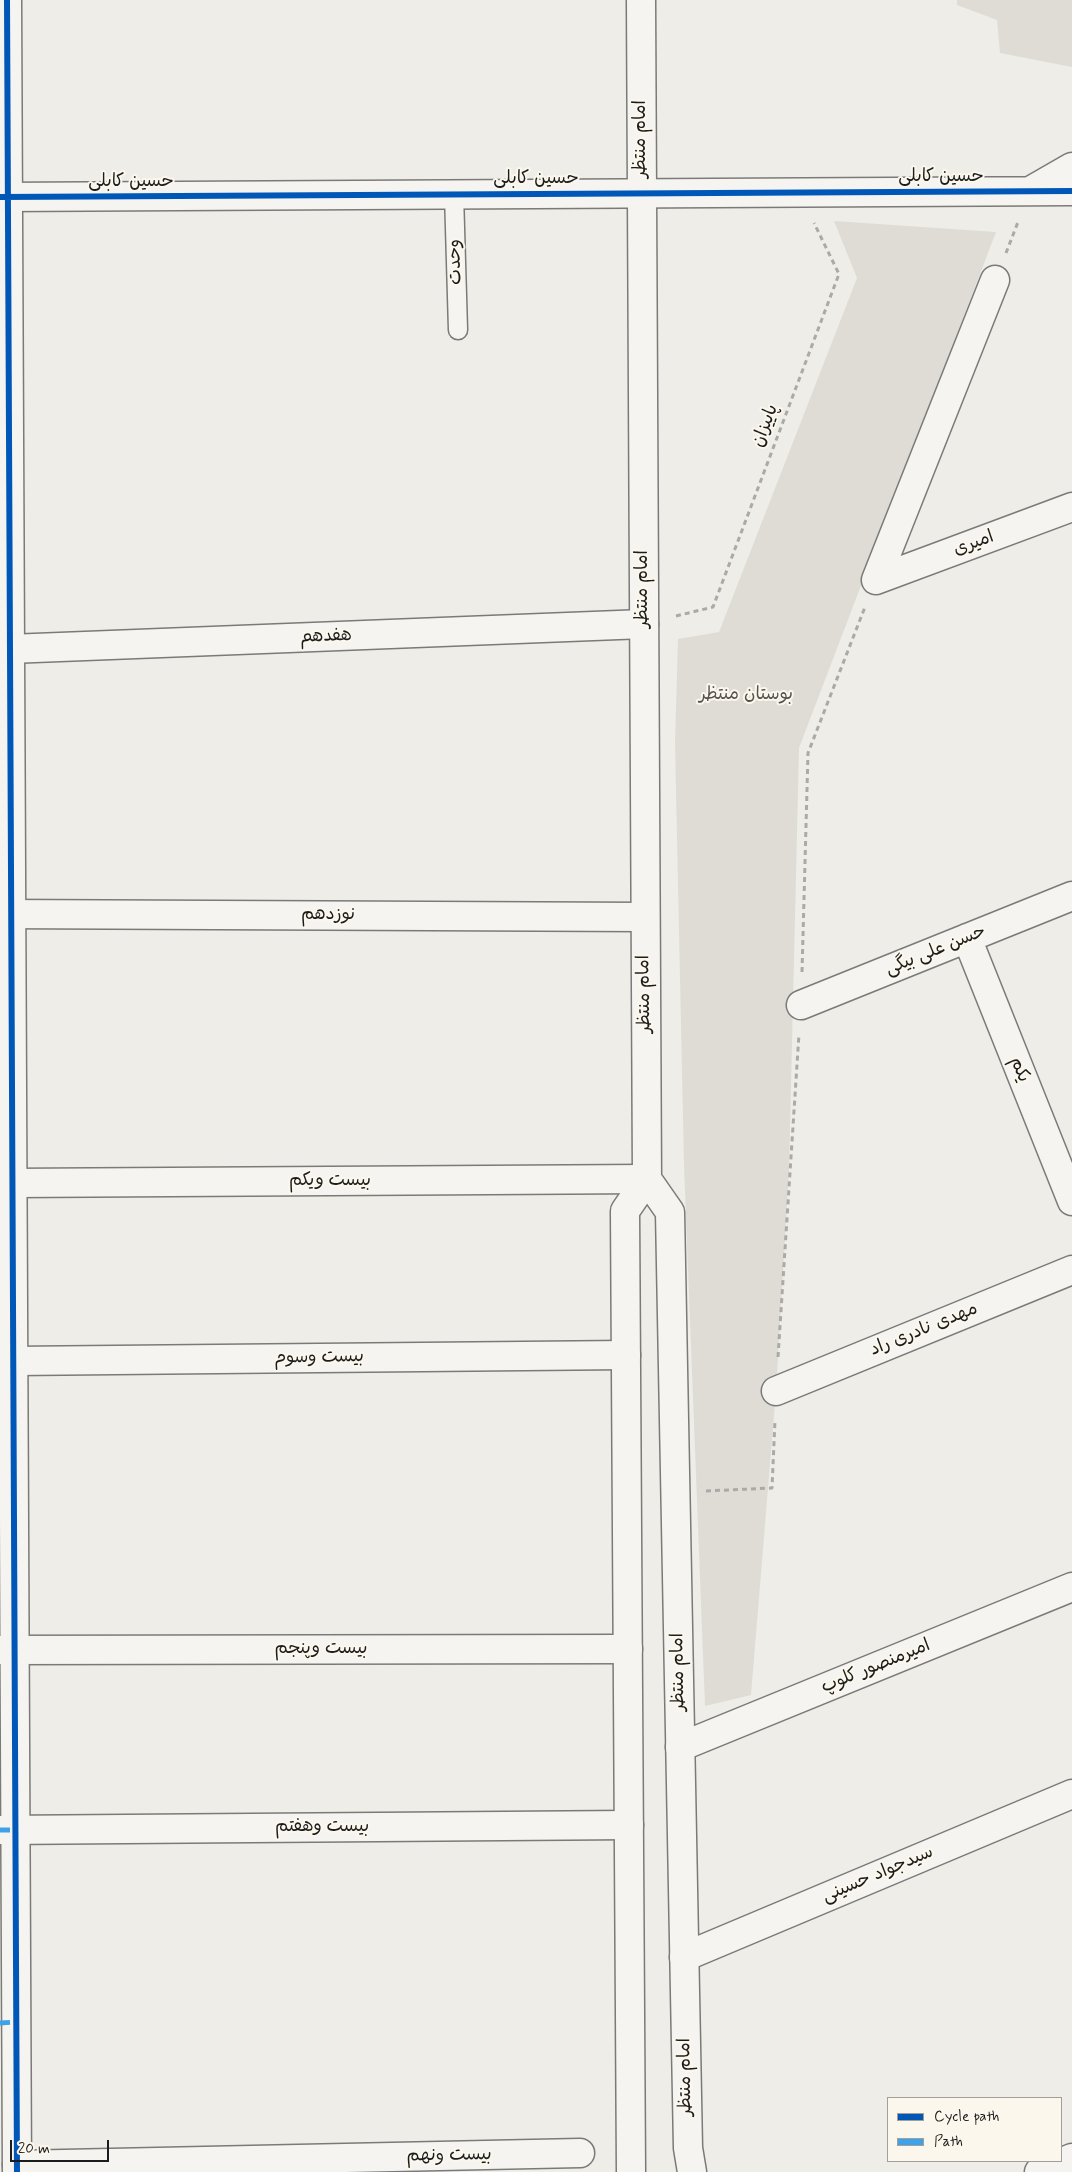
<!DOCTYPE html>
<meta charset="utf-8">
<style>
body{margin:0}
#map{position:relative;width:1072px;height:2172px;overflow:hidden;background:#eeede8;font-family:Mynerve,sans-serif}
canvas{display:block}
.legend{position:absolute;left:887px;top:2097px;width:175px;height:65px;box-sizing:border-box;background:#fbf7ec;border:1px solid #a29f99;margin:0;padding:6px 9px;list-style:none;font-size:15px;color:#1c1c1c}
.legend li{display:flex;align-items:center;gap:10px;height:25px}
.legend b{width:25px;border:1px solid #a29f99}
.scale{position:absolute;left:10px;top:2140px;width:99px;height:22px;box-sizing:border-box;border:2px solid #1c1c1c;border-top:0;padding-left:6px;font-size:15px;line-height:18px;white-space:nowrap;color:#1c1c1c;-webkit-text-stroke:4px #fbf7ec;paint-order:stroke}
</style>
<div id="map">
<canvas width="1072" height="2172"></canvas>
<ul class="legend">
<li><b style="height:6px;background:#0057b8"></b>Cycle path</li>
<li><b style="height:6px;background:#3da2ea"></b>Path</li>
</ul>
<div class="scale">20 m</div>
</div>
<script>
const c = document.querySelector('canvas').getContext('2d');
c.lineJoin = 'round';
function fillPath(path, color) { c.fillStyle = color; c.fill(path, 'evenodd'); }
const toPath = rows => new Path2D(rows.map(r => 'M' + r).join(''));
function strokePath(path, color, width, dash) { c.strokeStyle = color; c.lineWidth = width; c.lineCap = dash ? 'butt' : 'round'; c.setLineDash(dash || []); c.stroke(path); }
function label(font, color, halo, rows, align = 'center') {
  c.font = font + ' Mynerve,"Playpen Sans Arabic",sans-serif'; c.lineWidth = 4; c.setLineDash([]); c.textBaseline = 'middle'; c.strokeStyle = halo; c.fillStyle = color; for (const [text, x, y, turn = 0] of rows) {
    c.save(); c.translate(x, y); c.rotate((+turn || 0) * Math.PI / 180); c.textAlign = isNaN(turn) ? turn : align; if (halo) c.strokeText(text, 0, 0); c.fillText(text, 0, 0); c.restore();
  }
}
fillPath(toPath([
 [957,0,1072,0,1072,67,1000,53,997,20,957,5],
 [834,221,996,232,799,748,789,1170,776,1391,751,1695,705,1706,684,1166,675,743,678,639,719,632,857,278]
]), '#dfdcd5');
const lane = toPath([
 [454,194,458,330]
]);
const street = toPath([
 [1032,190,1072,167],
 [0,197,1072,191],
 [876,580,995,280],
 [876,580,1072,507],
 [9,649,644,624],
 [0,914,645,917],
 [967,938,1072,1201],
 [801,1005,1072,896],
 [12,1183,647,1179],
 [13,1361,626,1355],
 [776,1391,1072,1270],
 [0,1650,628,1649],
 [680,1747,1072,1587],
 [0,1830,629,1825],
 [684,1957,1072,1794],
 [17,2165,580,2153]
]);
const secondary = toPath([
 [7,0,17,2172],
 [641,0,647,1179,670,1212,688,2148,692,2172],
 [631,2172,625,1211,647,1179],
 [1039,2172,1072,2158]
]);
strokePath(lane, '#7a7a78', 21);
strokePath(street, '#7a7a78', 31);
strokePath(secondary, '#7a7a78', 31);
strokePath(toPath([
 [1006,253,1018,222],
 [676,616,713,607,839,274,814,223],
 [802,972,808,753,865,607],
 [778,1357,799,1034],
 [706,1491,772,1488,775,1420]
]), '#abaaa7', 3, [5, 4]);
strokePath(lane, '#f5f4f0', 18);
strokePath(street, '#f5f4f0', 28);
strokePath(secondary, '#f5f4f0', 28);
strokePath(toPath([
 [0,1830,15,1830],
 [0,2023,16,2022]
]), '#3da2ea', 5, [10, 5]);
strokePath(toPath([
 [7,0,17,2172],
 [0,197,1072,191]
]), '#0057b8', 6);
label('18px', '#1c1c1c', '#fbf7ec', [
 ["امام منتظر",641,139,-90],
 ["حسین کابلی",941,177],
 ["حسین کابلی",536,179],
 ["حسین کابلی",131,182],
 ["وحدت",456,262,-92],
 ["پاییزان",766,426,-69],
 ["امیری",974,544,-20],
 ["امام منتظر",643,589,-90],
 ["هفدهم",326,637,-2],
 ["نوزدهم",328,915],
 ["حسن علی بیگی",936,951,-22],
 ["امام منتظر",645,994,-91],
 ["یکم",1019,1070,68],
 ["بیست ویکم",330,1181],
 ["مهدی نادری راد",924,1330,-22],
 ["بیست وسوم",319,1358,-1],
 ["بیست وپنجم",321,1649],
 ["امیرمنصور کلوپ",876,1667,-22],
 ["امام منتظر",679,1672,-91],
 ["بیست وهفتم",322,1827],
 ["سیدجواد حسینی",878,1875,-23],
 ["امام منتظر",686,2077,-91],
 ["بیست ونهم",449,2156,-1]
]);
label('18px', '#53524f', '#fbf7ec', [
 ["بوستان منتظر",746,695]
]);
</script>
